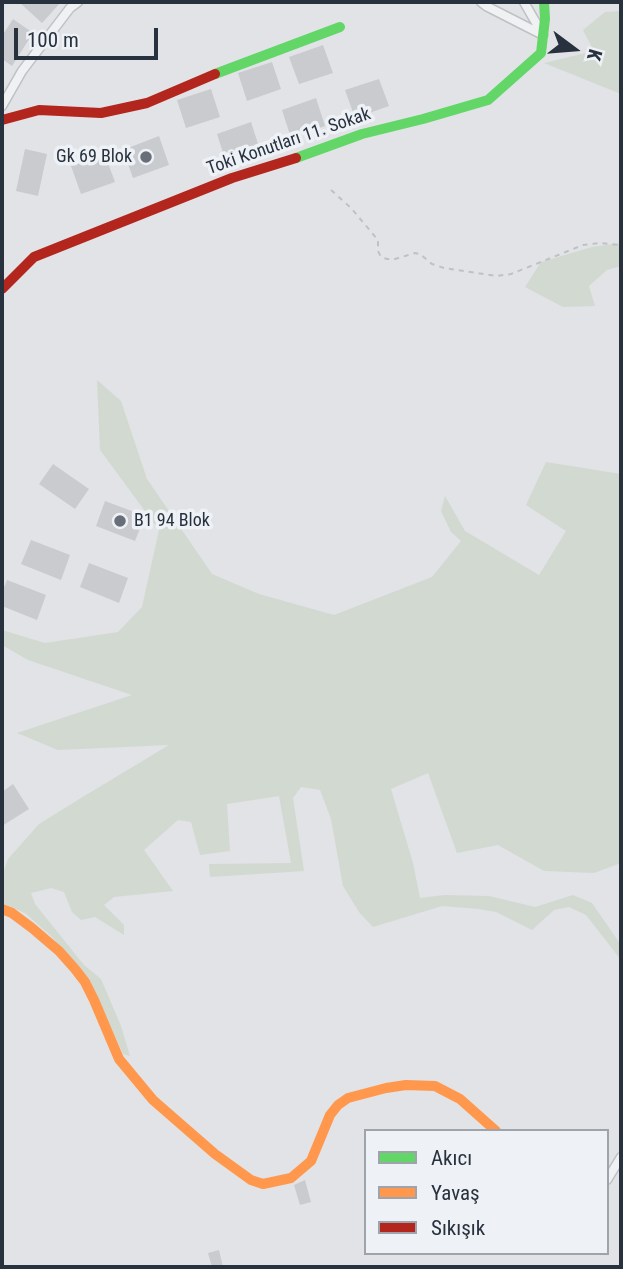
<!DOCTYPE html>
<meta charset="utf-8">
<style>
body{margin:0}
#map{position:relative;width:623px;height:1269px;overflow:hidden;background:#e1e3e6;font-family:"Roboto Condensed",sans-serif}
canvas{display:block}
.frame{position:absolute;inset:0;border:4px solid #28313e;pointer-events:none}
.legend{position:absolute;left:364px;top:1129px;width:245px;height:126px;box-sizing:border-box;background:#eef1f5;border:2px solid #9fa4ac;margin:0;padding:9px 12px;list-style:none;font-size:21px;color:#28313e}
.legend li{display:flex;align-items:center;gap:14px;height:35px}
.legend b{width:35px;border:2px solid #9fa4ac}
.north{position:absolute;left:539px;top:14px;width:70px;height:70px;-webkit-text-stroke:5px #eef1f5;paint-order:stroke;rotate:106deg;font-size:19px;font-weight:700;line-height:28px;text-align:center;color:#28313e}
.north::after{content:'';display:block;margin:auto;width:24px;height:32px;background:#28313e;clip-path:polygon(50% 0,100% 100%,50% 72%,0 100%)}
.scale{position:absolute;left:14px;top:28px;width:144px;height:32px;box-sizing:border-box;border:4px solid #28313e;border-top:0;padding-left:9px;font-size:21px;line-height:24px;white-space:nowrap;color:#28313e;-webkit-text-stroke:5px #eef1f5;paint-order:stroke}
</style>
<div id="map">
<canvas width="623" height="1269"></canvas>
<div class="frame"></div>
<ul class="legend">
<li><b style="height:9px;background:#63d668"></b>Akıcı</li>
<li><b style="height:9px;background:#ff974d"></b>Yavaş</li>
<li><b style="height:9px;background:#b3261e"></b>Sıkışık</li>
</ul>
<div class="north">K</div>
<div class="scale">100 m</div>
</div>
<script>
const c = document.querySelector('canvas').getContext('2d');
c.lineJoin = 'round';
function fillPath(path, color) { c.fillStyle = color; c.fill(path, 'evenodd'); }
const toPath = rows => new Path2D(rows.map(r => 'M' + r).join(''));
function strokePath(path, color, width, dash) { c.strokeStyle = color; c.lineWidth = width; c.lineCap = dash ? 'butt' : 'round'; c.setLineDash(dash || []); c.stroke(path); }
function label(font, color, halo, rows, align = 'center') {
  c.font = font + ' "Roboto Condensed",sans-serif'; c.lineWidth = 7; c.setLineDash([]); c.textBaseline = 'middle'; c.strokeStyle = halo; c.fillStyle = color; for (const [text, x, y, turn = 0] of rows) {
    c.save(); c.translate(x, y); c.rotate((+turn || 0) * Math.PI / 180); c.textAlign = isNaN(turn) ? turn : align; if (halo) c.strokeText(text, 0, 0); c.fillText(text, 0, 0); c.restore();
  }
}
fillPath(toPath([
 [621,11,621,94,544,63,594,51,583,30,605,12],
 [621,243,621,266,607,270,589,286,595,306,563,307,525,287,541,262,592,247],
 [97,380,121,401,147,479,212,574,259,594,334,615,432,577,461,541,451,532,441,511,445,496,465,531,539,575,566,531,526,505,546,462,621,474,621,863,594,873,544,871,498,845,457,853,428,773,391,789,413,863,420,898,444,895,489,896,535,907,573,895,592,903,621,945,621,960,586,915,569,907,554,910,532,930,496,912,479,909,442,906,373,927,359,912,343,886,331,819,320,790,301,787,293,798,304,871,210,877,209,864,291,863,279,796,227,804,230,851,200,855,191,822,178,820,144,850,173,891,114,897,104,905,124,925,124,935,95,917,81,920,72,912,64,892,51,888,31,893,35,904,84,965,101,979,121,1026,130,1056,123,1054,90,981,52,937,25,913,2,903,2,876,8,859,39,824,81,798,169,745,58,750,17,733,132,695,28,660,2,645,2,630,45,643,118,632,142,607,159,530,100,450]
]), '#d2d9d1');
fillPath(toPath([
 [19,2,61,2,42,23],
 [13,19,33,33,12,66,2,59,2,36],
 [323,45,333,73,299,84,289,57],
 [272,62,281,89,247,101,238,73],
 [379,79,389,106,355,118,345,90],
 [211,89,220,117,186,128,177,100],
 [316,98,325,126,291,138,282,110],
 [251,122,260,150,226,162,217,134],
 [159,136,169,165,133,178,123,150],
 [25,149,47,154,38,196,16,191],
 [105,155,115,182,81,194,71,166],
 [53,464,89,489,75,509,39,484],
 [105,501,145,516,135,541,96,526],
 [31,540,70,555,61,580,21,564],
 [89,563,128,578,119,603,80,587],
 [7,580,46,595,37,620,2,606,2,592],
 [13,784,29,809,2,826,2,792],
 [305,1180,311,1202,300,1205,294,1185],
 [219,1250,223,1267,212,1267,208,1253]
]), '#c9cbce');
const street = toPath([
 [481,2,486,6,543,35],
 [524,2,543,35],
 [2,106,22,71,70,8,78,2],
 [607,1180,621,1157]
]);
strokePath(street, '#bfc1c4', 11);
strokePath(toPath([
 [331,190,351,208,378,240,378,251,381,257,387,259,395,259,415,253,420,254,432,264,444,268,497,276,511,274,583,245,600,243,621,245]
]), '#bfc1c6', 2, [5, 5]);
strokePath(street, '#f0f1f2', 8);
strokePath(toPath([
 [215,74,340,27],
 [296,158,362,134,423,119,488,100,541,53,545,19,544,2]
]), '#63d668', 10);
strokePath(toPath([
 [2,909,12,913,32,928,59,951,75,969,85,982,94,1000,119,1059,153,1100,215,1154,251,1180,263,1184,291,1178,311,1161,330,1115,338,1105,348,1098,386,1088,406,1085,435,1086,460,1099,496,1131]
]), '#ff974d', 10);
strokePath(toPath([
 [2,120,39,110,101,113,147,103,215,74],
 [2,289,34,257,232,178,296,158]
]), '#b3261e', 10);
for (const [x, y, r, color] of [
 [146,157,7,"#696f79"],
 [120,521,7,"#696f79"]
]) { const dot = new Path2D(); dot.arc(x, y, r, 0, 2 * Math.PI); c.fillStyle = color; c.fill(dot); strokePath(dot, '#eef1f5', 2.5); }
label('18px', '#28313e', '#eef1f5', [
 ["Toki Konutları 11. Sokak",289,142,-19]
]);
label('18px', '#28313e', '#eef1f5', [
 ["Gk 69 Blok",132,157],
 ["B1 94 Blok",134,521,"left"]
], 'right');
</script>
